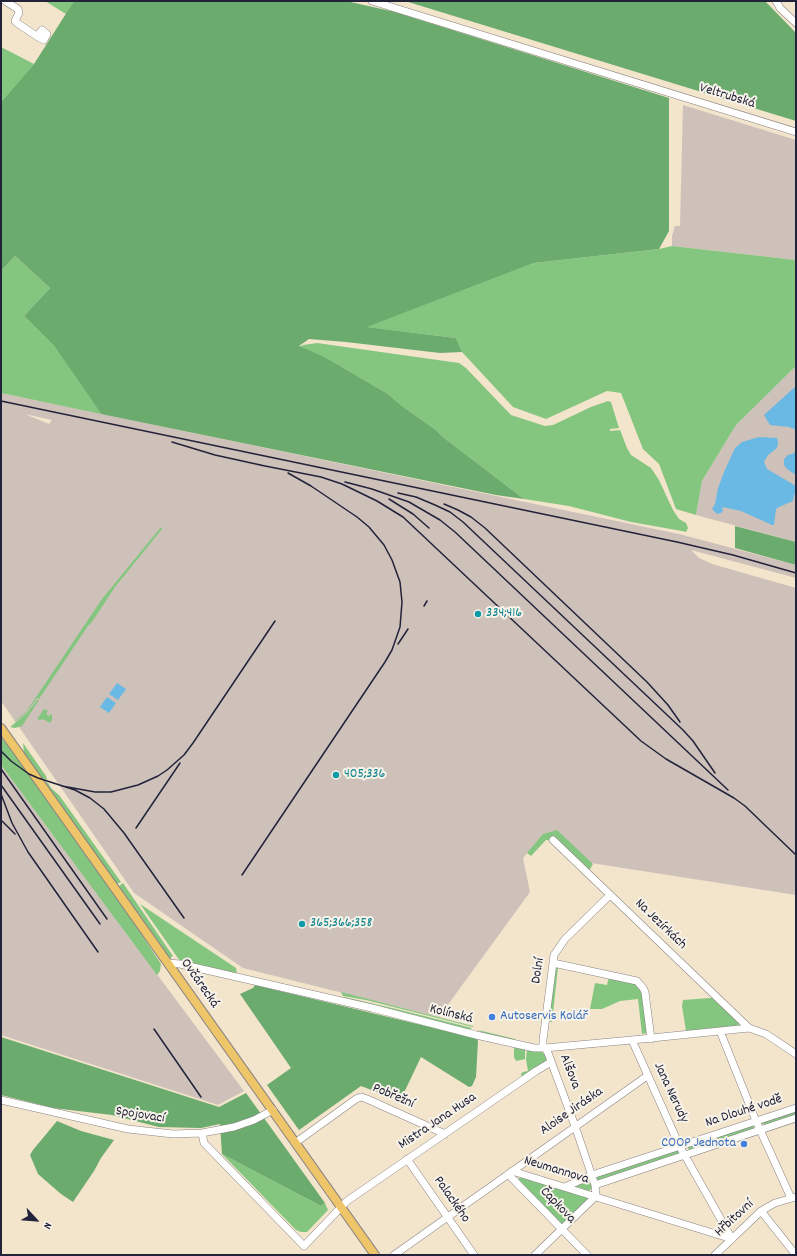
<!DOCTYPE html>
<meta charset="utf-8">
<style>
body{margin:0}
#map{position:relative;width:797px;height:1256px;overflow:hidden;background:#f3e4cc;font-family:Dekko,sans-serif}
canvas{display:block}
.frame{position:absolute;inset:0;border:2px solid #22223b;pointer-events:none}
.north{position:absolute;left:16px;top:1200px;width:40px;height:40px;-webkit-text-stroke:3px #f7f3e8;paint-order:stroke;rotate:116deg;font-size:11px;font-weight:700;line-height:16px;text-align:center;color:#22223b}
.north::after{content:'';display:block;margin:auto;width:14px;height:18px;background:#22223b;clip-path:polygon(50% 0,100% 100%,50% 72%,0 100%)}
</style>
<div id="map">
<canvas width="797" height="1256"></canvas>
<div class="frame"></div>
<div class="north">N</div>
</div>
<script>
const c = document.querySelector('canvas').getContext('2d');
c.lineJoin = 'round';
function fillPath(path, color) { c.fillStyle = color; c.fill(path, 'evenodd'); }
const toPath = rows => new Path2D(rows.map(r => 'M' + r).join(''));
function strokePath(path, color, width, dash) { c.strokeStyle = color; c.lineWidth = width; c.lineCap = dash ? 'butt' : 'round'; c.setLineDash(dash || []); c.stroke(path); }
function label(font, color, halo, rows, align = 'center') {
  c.font = font + ' Dekko,sans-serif'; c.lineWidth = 4; c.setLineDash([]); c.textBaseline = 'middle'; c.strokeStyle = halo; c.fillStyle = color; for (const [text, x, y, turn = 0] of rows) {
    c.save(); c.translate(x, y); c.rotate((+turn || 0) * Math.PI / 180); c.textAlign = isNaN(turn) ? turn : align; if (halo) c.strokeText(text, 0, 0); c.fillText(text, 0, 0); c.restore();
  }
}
fillPath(toPath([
 [683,105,796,140,796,260,672,246,672,236,675,226,680,226],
 [796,366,796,542,696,515,702,481,736,425],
 [1,393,679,534,796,565,796,578,691,550,699,558,712,564,796,588,796,895,591,863,543,835,523,858,530,892,439,1017,243,968,134,893,1,701],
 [25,414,52,420,49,424],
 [1,765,244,1091,218,1105,1,1035]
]), '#cec1ba');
fillPath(toPath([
 [45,1,74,1,66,14],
 [1,47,34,64,1,102],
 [672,246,796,260,796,366,736,425,702,481,696,515,676,509,659,464,643,449,621,393,607,391,546,419,513,407,462,352,456,338,366,327,534,263,659,249],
 [15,256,50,288,24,316,56,348,101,414,1,393,1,271],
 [317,343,459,363,466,368,511,415,545,426,553,425,591,407,608,401,611,402,619,428,610,429,610,431,620,430,627,448,631,455,651,468,659,480,673,510,679,519,686,523,688,528,686,532,682,531,631,522,569,506,524,499,443,437,436,430,402,406,388,394,325,357,299,347,303,345],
 [161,527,162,529,115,587,92,622,88,626,39,699,37,698,26,713,9,725,26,712,102,599],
 [37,700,39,700,22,726,15,728,10,727,27,713],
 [44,709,48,711,46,714,49,716,51,714,52,715,52,720,50,723,43,719,41,720,37,719],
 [1,737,17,757,116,895,161,964,160,971,157,975,1,765],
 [23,743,46,776,47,780,42,778,24,753],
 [44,781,48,783,51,788,59,795,121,882,117,884],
 [557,830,593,864,589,871,559,843,555,847,548,840,546,840,531,856,527,853,543,834],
 [123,883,173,956,170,958,119,886],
 [140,904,236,968,237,974,180,961],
 [554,967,558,967,552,1022,547,1021],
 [609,977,623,978,641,986,647,1032,646,1033,642,1034,638,999,620,1001,602,1009,590,1009,595,983,607,985],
 [341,992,473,1026,473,1027,366,1000,343,996],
 [344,997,392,1008,472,1028,468,1030,347,1000],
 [710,998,714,998,738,1021,739,1025,736,1027,686,1031,682,1006,683,1000],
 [478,1030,515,1039,515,1041,481,1032],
 [514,1047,525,1049,525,1059,516,1061,514,1057],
 [527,1050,541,1051,546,1056,547,1060,522,1078,521,1074,523,1072,528,1071,526,1059],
 [796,1110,796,1118,764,1125,762,1123],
 [753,1125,754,1129,689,1150,687,1146,710,1139,711,1140,715,1139,715,1137],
 [678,1150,681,1153,598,1182,596,1178,596,1177],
 [222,1154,321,1206,325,1203,328,1210,307,1232,301,1232,296,1230],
 [522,1176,587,1197,589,1198,563,1225,560,1225,517,1180],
 [590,1180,592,1188,589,1191,575,1186]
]), '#84c67f');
fillPath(toPath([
 [74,1,346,1,395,12,669,98,669,231,659,249,534,263,367,327,456,338,462,352,440,353,346,342,309,339,299,346,325,357,388,394,402,406,436,430,443,437,524,499,496,495,101,414,55,347,24,316,50,288,15,256,1,271,1,102,34,64],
 [405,1,765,1,796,33,796,121],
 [735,526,796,542,796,565,735,548],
 [255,985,476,1038,478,1041,476,1077,472,1086,469,1087,421,1057,400,1101,361,1086,299,1130,267,1085,291,1068,240,994,253,988],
 [1,1037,219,1107,246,1093,325,1203,321,1206,222,1154,220,1124,201,1128,159,1127,112,1115,53,1108,1,1095],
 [57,1121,81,1131,114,1140,101,1158,94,1171,73,1202,61,1194,38,1174,30,1155,33,1150]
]), '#6bab6e');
fillPath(toPath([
 [796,386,796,431,794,429,789,427,770,425,764,415],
 [759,437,777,438,778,443,777,448,768,455,764,462,767,469,796,486,796,494,794,495,793,501,779,507,776,509,774,525,772,525,741,511,722,507,723,511,721,513,717,514,712,509,715,504,718,488,724,472,735,448,742,442],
 [796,451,796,475,787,469,784,465,784,459,788,455,792,454],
 [117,683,126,689,118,700,109,694],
 [107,697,116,703,109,713,100,707]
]), '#69b9e4');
const minor = toPath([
 [5,1,18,9,19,13,15,21,17,23,38,37,44,40,47,34,42,30,37,36],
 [372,1,796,132],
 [776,1,780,8,796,23],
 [553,840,749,1028],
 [168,963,180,964,372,1008,476,1035,534,1048,545,1048,632,1040,749,1028,766,1034,796,1054],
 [553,963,637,981,643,988,645,992,651,1039],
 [720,1031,756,1121,791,1198],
 [632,1040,680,1147,732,1239],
 [1,1100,128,1129,173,1134,202,1133,234,1127,254,1120,273,1110],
 [202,1133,204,1143,207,1146,304,1246,347,1201,536,1071,551,1062],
 [295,1143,356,1099,361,1097,367,1099,445,1134],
 [407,1159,474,1255],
 [512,1171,732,1239],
 [508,1174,587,1255],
 [595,1185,796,1118],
 [565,1187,592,1175,796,1108],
 [761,1211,796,1255],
 [394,1255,647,1076],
 [535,1255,596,1196,595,1185,575,1126,548,1053,543,1045,543,1040,554,955,565,939,610,895],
 [715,1255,761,1211,775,1203,796,1197]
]);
const major = toPath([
 [1,728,375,1255]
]);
strokePath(minor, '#8a8384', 8);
strokePath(major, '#8a8384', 10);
strokePath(minor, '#fff', 7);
strokePath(major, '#eec569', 8);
strokePath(toPath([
 [1,401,677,542,733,555,796,573],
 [172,442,215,455,265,466],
 [260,465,321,477,342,484,377,501,403,517,641,741,666,759,734,798,745,806,796,855],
 [345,482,372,489,409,502,440,520,455,532,728,790],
 [398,493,416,497,435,505,450,512,463,522,683,730,693,741,715,773],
 [389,499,413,514,429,528],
 [444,504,458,510,471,517,485,528,647,682,668,705,680,722],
 [424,606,427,601],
 [398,644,408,629],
 [1,751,11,761,29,774,38,778,75,790,90,798,104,809,124,833,184,918],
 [1,769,107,919],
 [1,785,100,924],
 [62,786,95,792,111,792,138,785,158,776,167,770,184,755,193,743,275,621],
 [1,794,12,823,28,852,98,952],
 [1,820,15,834],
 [136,828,180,763],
 [242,875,385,662,392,650,400,627,402,602,400,582,392,560,384,545,369,527,357,517,311,486,288,473],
 [154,1029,201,1097]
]), '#22223b', 1.5);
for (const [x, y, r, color] of [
 [478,614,4,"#0f9aa8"],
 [336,775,4,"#0f9aa8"],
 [302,924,4,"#0f9aa8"],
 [492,1017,4,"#3f7fe0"],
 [744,1144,4,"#3f7fe0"]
]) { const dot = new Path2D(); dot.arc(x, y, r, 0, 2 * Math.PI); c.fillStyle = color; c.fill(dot); strokePath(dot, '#f7f3e8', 1.5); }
label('14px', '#22223b', '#f7f3e8', [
 ["Veltrubská",727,97,17],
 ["Na Jezírkách",660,925,44],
 ["Dolní",539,971,-81],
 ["Ovčárecká",199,984,55],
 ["Kolínská",451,1015,14],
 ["Alšova",569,1072,69],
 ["Jana Nerudy",670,1093,65],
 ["Pobřežní",393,1097,23],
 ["Aloise Jiráska",572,1112,-35],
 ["Na Dlouhé vodě",744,1112,-18],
 ["Spojovací",140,1116,9],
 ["Mistra Jana Husa",438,1122,-34],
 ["Neumannova",556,1171,17],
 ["Palackého",451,1200,55],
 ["Čapkova",557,1206,46],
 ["Hřbitovní",735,1219,-43]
]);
label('14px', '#0d838f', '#f7f3e8', [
 ["334;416",486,614],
 ["405;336",344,775],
 ["365;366;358",310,924]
], 'left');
label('14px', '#366cbe', '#f7f3e8', [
 ["Autoservis Kolář",500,1017],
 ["COOP Jednota",736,1144,"right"]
], 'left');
</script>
